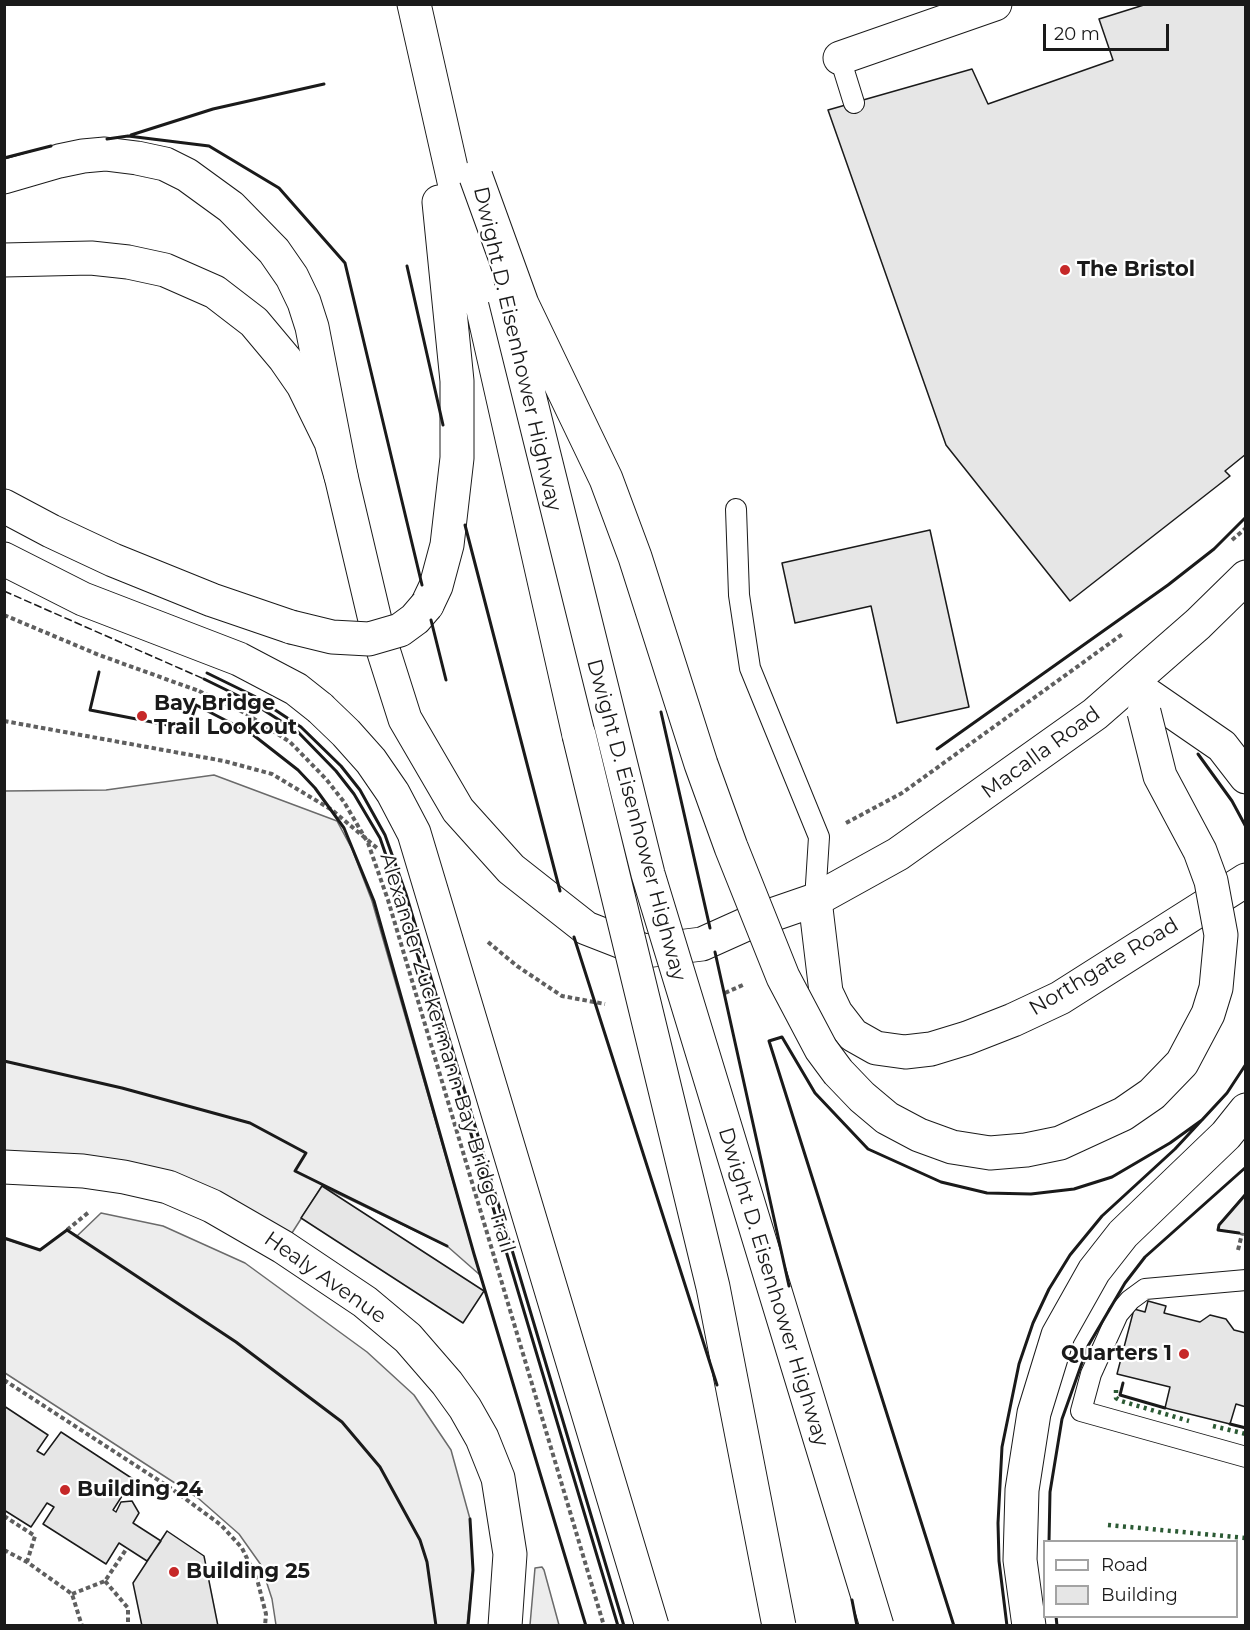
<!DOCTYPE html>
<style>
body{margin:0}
#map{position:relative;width:1250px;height:1630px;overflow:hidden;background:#fff;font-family:Montserrat,sans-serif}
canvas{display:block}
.frame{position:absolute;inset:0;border:6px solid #1a1a1a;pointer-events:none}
.legend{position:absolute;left:1043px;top:1540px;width:195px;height:78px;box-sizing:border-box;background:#fff;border:2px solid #a3a3a3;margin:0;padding:8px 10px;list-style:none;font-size:18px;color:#1a1a1a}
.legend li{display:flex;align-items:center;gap:12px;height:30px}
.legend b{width:30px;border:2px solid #a3a3a3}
.scale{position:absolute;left:1043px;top:24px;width:126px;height:27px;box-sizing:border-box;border:3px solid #1a1a1a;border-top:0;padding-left:8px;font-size:18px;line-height:21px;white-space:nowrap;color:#1a1a1a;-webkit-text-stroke:4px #fff;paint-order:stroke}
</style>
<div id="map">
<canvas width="1250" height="1630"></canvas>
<div class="frame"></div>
<ul class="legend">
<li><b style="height:8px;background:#fff"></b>Road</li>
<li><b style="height:16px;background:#e6e6e6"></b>Building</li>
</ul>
<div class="scale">20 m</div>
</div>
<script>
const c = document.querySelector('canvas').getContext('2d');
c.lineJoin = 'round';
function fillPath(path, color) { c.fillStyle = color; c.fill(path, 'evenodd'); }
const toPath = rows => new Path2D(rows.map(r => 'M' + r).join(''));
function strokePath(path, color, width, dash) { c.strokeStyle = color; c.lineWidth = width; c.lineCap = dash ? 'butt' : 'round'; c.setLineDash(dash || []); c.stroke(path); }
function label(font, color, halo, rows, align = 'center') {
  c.font = font + ' Montserrat,sans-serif'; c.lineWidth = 4.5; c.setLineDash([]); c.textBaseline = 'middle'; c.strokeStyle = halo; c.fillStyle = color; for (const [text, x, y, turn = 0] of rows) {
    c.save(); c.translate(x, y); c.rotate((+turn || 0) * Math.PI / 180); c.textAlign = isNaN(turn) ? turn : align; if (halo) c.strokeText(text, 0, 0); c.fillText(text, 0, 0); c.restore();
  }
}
const built = toPath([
 [214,775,337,821,352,849,372,901,480,1275,447,1246,322,1186,283,1247,212,1206,5,1167,4,791,106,790,214,775],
 [1245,1194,1245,1234,1218,1230,1219,1225,1245,1194],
 [101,1213,163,1226,245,1263,367,1352,414,1395,451,1450,470,1519,473,1570,467,1625,276,1625,272,1599,261,1565,239,1534,198,1498,5,1373,5,1239,40,1250,67,1230,77,1236,101,1213],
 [542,1567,544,1570,559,1625,530,1625,535,1568,542,1567]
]);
fillPath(built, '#ededed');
strokePath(built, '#6a6a6a', 1.5);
const building = toPath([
 [1147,4,1246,4,1246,454,1225,471,1230,476,1070,601,946,445,828,110,972,69,988,104,1113,60,1099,19,1147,4],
 [930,530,969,707,897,723,871,606,795,623,782,563,930,530],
 [322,1186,484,1291,463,1323,301,1218,322,1186],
 [1148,1301,1166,1306,1164,1313,1200,1322,1210,1315,1226,1319,1234,1330,1246,1333,1246,1407,1236,1404,1230,1424,1165,1408,1170,1387,1117,1374,1134,1309,1145,1312,1148,1301],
 [4,1406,48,1435,37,1451,44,1455,61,1432,133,1479,113,1510,116,1512,121,1502,132,1501,139,1513,133,1523,161,1541,147,1561,119,1543,106,1564,43,1524,54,1507,47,1503,31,1527,4,1510,4,1406],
 [167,1531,204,1556,218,1626,142,1626,133,1583,167,1531]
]);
fillPath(building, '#e6e6e6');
strokePath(building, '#1a1a1a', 1.5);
const lane = toPath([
 [840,58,854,103],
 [736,509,739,595,750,668,819,837,815,900],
 [1246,1280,1145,1289,1130,1300,1118,1314,1091,1374,1081,1411,1246,1457]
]);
const street = toPath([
 [840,58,995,4],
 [815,900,826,992,836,1013,853,1035,876,1048,905,1052,931,1049,967,1038,1013,1020,1060,998,1246,880],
 [4,1167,83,1171,124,1177,168,1187,212,1206,283,1247,365,1302,408,1338,447,1383,465,1408,482,1438,498,1478,510,1554,505,1626]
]);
const secondary = toPath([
 [4,260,91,258,128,262,165,270,215,292,254,322,285,359,303,385,331,442,341,476,379,637,405,719,458,810,511,869,586,928,645,951,702,944,751,922,815,900,898,854,1095,714,1198,624,1246,577]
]);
const highway = toPath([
 [414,4,579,735],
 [4,177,59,161,83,156,105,154,137,158,165,164,187,175,231,207,274,251,292,277,304,302,312,327,341,476],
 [4,506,51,531,113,560,212,600,291,627],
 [4,559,83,599,239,659,296,689,320,708],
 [427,605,436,586,447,545,457,458,457,381,439,202],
 [1132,684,1222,746,1246,777],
 [1029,1626,1020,1560,1022,1490,1034,1413,1058,1335,1094,1271,1123,1234,1226,1135,1246,1110]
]);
strokePath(lane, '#1a1a1a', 22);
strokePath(street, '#1a1a1a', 35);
strokePath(secondary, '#1a1a1a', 35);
strokePath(highway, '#1a1a1a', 35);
strokePath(toPath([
 [1232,540,1246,528],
 [4,615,99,655,199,691],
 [4,721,224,761,272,774,332,810,377,848],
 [846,823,902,793,1124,633],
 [488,942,517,966,562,996,605,1004],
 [725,993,745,984],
 [67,1230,89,1212],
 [1238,1250,1242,1234],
 [4,1380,172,1489,221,1525,242,1548,257,1579,266,1614,265,1626],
 [4,1516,35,1536,27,1562],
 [4,1550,27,1562,72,1594,82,1626],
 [105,1581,128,1608,128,1626],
 [72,1594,105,1581,127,1548]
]), '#5f5f5f', 4, [4.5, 3]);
strokePath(lane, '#fff', 20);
strokePath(street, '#fff', 33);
strokePath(secondary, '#fff', 33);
strokePath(highway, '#fff', 33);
const highwayBridge = toPath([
 [476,177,522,304,606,479,635,557,701,764,731,847,783,977,821,1049,838,1072,862,1097,887,1118,919,1135,952,1147,990,1153,1026,1150,1060,1143,1123,1114,1152,1094,1182,1063,1208,1014,1216,988,1221,935,1211,881,1200,851,1160,776,1144,712],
 [505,298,648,874,877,1626],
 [291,627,332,637,369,639,400,630,415,619,427,605],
 [320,708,346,733,371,761,393,793,414,833,652,1626],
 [579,735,713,1287,779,1626]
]);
strokePath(highwayBridge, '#1a1a1a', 35, []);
strokePath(toPath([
 [199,691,245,713,290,742,326,779,344,802,368,843,388,900,604,1626]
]), '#5f5f5f', 4, [4.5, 3]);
strokePath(highwayBridge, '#fff', 33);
strokePath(toPath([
 [1116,1390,1116,1398,1121,1401,1189,1421],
 [1213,1426,1246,1434],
 [1108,1525,1246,1538]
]), '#2b5a34', 4.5, [3, 4.5]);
strokePath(toPath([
 [4,591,204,679]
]), '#1a1a1a', 1.5, [8, 3]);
strokePath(toPath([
 [131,135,213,109,324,84],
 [107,139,128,136,209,146,279,188,345,263,422,585],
 [4,158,51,146],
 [407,266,443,425],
 [465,525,560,891],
 [431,620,446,680],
 [99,672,90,710,188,729,196,705,252,734,298,770,315,788,344,828,374,901,474,1254,586,1626],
 [207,673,254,696,301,727,341,766,360,790,385,835,406,894,624,1626],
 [204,679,251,702,298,732,336,771,354,794,380,838,400,896,618,1626],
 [661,712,710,928],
 [937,749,1168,585,1214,549,1246,517],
 [1198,754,1232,801,1246,827],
 [574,937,717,1385],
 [715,952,789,1286],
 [4,1061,122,1088,250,1123,306,1153,295,1171,447,1246],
 [1227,1093,1246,1064],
 [1239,1233,1218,1230,1219,1225,1246,1194],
 [4,1238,40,1250,67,1230,236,1342,342,1422,380,1467,420,1540,427,1562,436,1626],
 [1123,1383,1120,1395,1165,1408],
 [1230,1424,1246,1428],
 [1049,1542,1050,1492,1062,1419,1088,1346,1125,1283,1145,1257,1246,1167],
 [852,1600,857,1626],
 [1056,1616,1057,1626],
 [468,1626,473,1570,470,1519],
 [954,1626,769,1041,782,1037,815,1093,868,1149,941,1182,987,1193,1031,1194,1074,1189,1112,1177,1170,1143,1202,1120,1227,1093,1175,1149,1102,1216,1070,1255,1049,1289,1033,1323,1019,1364,1002,1447,998,1523,999,1561,1007,1626]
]), '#1a1a1a', 3);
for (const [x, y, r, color] of [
 [1065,270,6,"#c62828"],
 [142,716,6,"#c62828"],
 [1184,1354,6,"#c62828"],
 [65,1490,6,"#c62828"],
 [174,1572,6,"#c62828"]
]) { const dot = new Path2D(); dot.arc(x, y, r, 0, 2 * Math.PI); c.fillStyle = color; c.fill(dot); strokePath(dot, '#fff', 2); }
label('bold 21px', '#1a1a1a', '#fff', [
 ["The Bristol",1077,270],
 ["Bay Bridge",154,704],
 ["Trail Lookout",154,728],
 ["Quarters 1",1172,1354,"right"],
 ["Building 24",77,1490],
 ["Building 25",186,1572]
], 'left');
label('21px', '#1a1a1a', '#fff', [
 ["Dwight D. Eisenhower Highway",517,349,77],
 ["Macalla Road",1041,753,-36],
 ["Dwight D. Eisenhower Highway",636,820,75],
 ["Northgate Road",1104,967,-31],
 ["Alexander Zuckermann Bay Bridge Trail",447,1053,73],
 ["Healy Avenue",325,1278,35],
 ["Dwight D. Eisenhower Highway",773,1287,73]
]);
</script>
